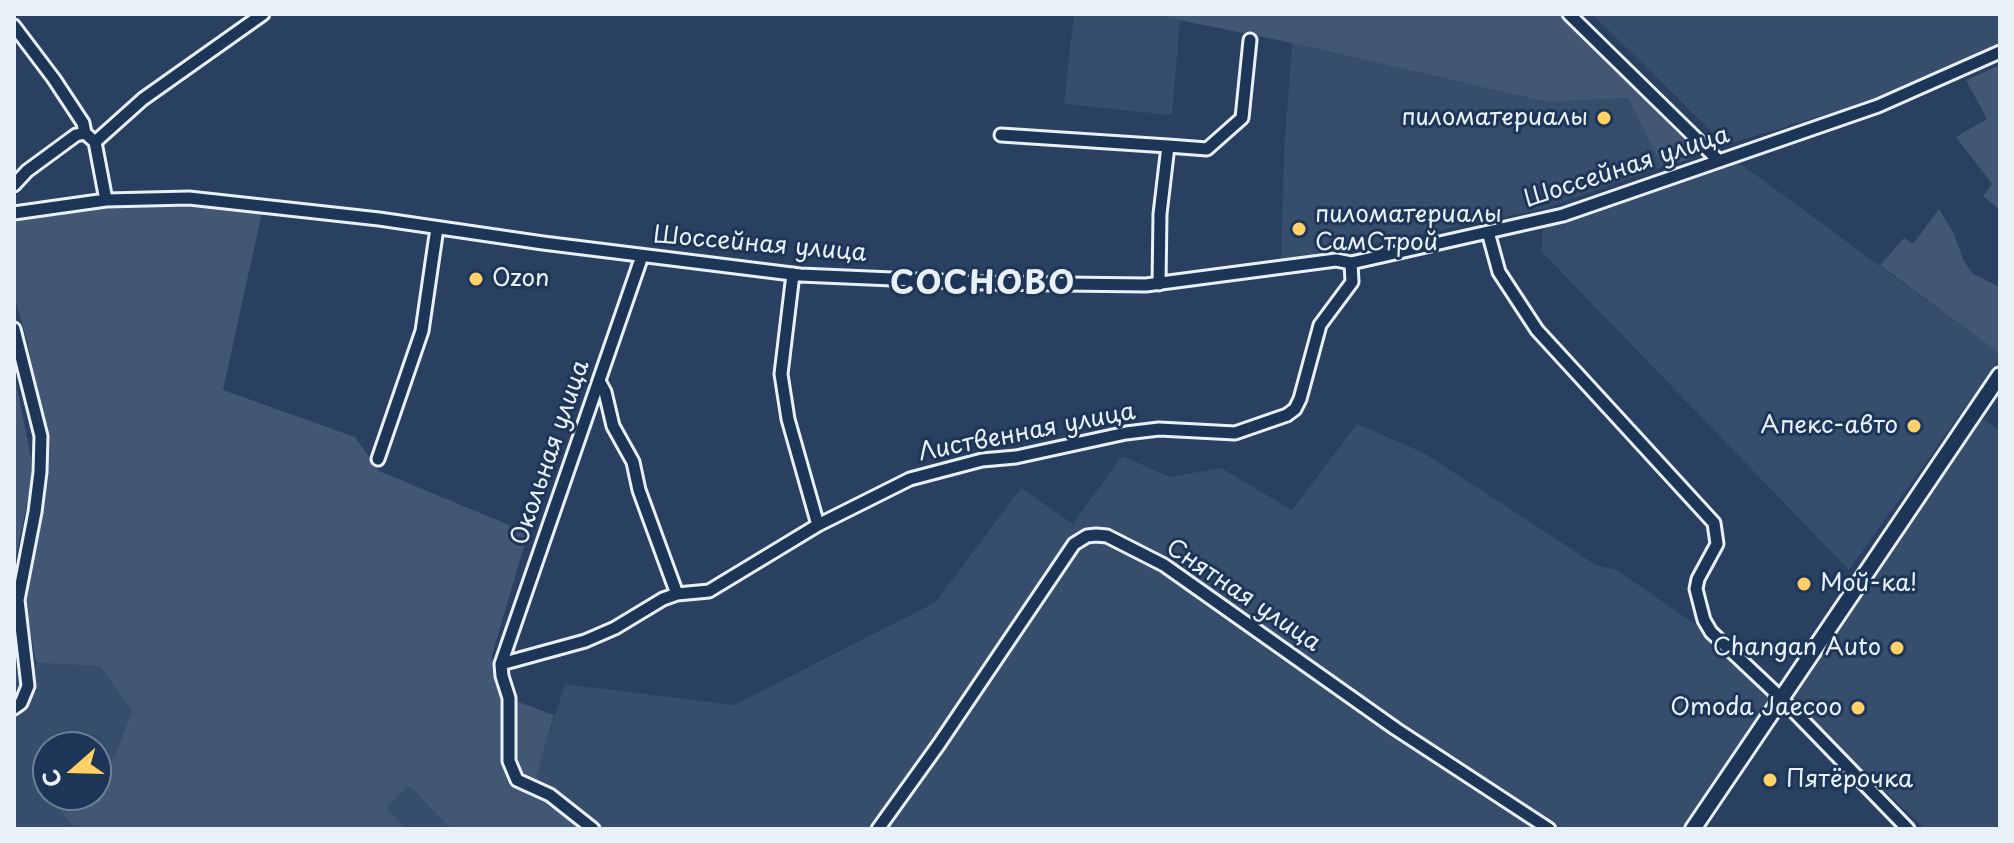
<!DOCTYPE html>
<meta charset="utf-8">
<style>
body{margin:0}
#map{position:relative;width:2014px;height:843px;overflow:hidden;background:#294061;font-family:"Playpen Sans",sans-serif}
canvas{display:block}
.frame{position:absolute;inset:0;border:16px solid #e8f1f8;pointer-events:none}
.north{position:absolute;left:32px;top:731px;width:80px;height:80px;box-sizing:border-box;background:#1d3557;border:2px solid #6e8097;border-radius:50%;rotate:250deg;font-size:22px;font-weight:700;line-height:32px;text-align:center;color:#e8f1f8}
.north::after{content:'';display:block;margin:auto;width:28px;height:36px;background:#ffd166;clip-path:polygon(50% 0,100% 100%,50% 72%,0 100%)}
</style>
<div id="map">
<canvas width="2014" height="843"></canvas>
<div class="frame"></div>
<div class="north">С</div>
</div>
<script>
const c = document.querySelector('canvas').getContext('2d');
c.lineJoin = 'round';
function fillPath(path, color) { c.fillStyle = color; c.fill(path, 'evenodd'); }
const toPath = rows => new Path2D(rows.map(r => 'M' + r).join(''));
function strokePath(path, color, width, dash) { c.strokeStyle = color; c.lineWidth = width; c.lineCap = dash ? 'butt' : 'round'; c.setLineDash(dash || []); c.stroke(path); }
function label(font, color, halo, rows, align = 'center') {
  c.font = font + ' "Playpen Sans",sans-serif'; c.lineWidth = 6; c.setLineDash([]); c.textBaseline = 'middle'; c.strokeStyle = halo; c.fillStyle = color; for (const [text, x, y, turn = 0] of rows) {
    c.save(); c.translate(x, y); c.rotate((+turn || 0) * Math.PI / 180); c.textAlign = isNaN(turn) ? turn : align; if (halo) c.strokeText(text, 0, 0); c.fillText(text, 0, 0); c.restore();
  }
}
fillPath(toPath([
 [1074,14,1150,14,1180,20,1172,115,1064,104],
 [1592,14,2000,14,2000,43,1970,61,1869,101,1725,145],
 [1292,43,1546,102,1628,98,1662,167,1543,209,1281,263,1284,153],
 [1738,162,2000,354,2000,358,1849,570,1542,252,1543,227],
 [1980,417,2000,431,2000,829,1926,829,1799,712,1795,696],
 [1357,424,1424,453,1596,565,1617,570,1702,629,1773,700,1688,829,608,829,535,777,565,684,734,705,936,602,1021,488,1073,524,1122,456,1170,477,1221,468,1292,510],
 [37,663,100,666,132,711,115,756,96,776,96,747,48,747,48,795,77,795,61,812,76,829,14,829,14,675,22,664],
 [409,786,451,829,407,829,387,808]
]), '#364d6b');
fillPath(toPath([
 [1150,14,1561,14,1692,148,1693,154,1687,160,1662,167,1628,98,1546,102,1292,43],
 [2000,65,2000,210,1983,196,1992,184,1956,137,1987,119,1966,80],
 [226,206,262,212,223,390,355,437,379,471,528,533,492,655,502,705,513,700,554,715,536,777,608,829,451,829,409,786,387,808,407,829,76,829,61,812,77,795,96,795,96,776,115,756,132,711,100,666,37,663,35,658,26,603,47,479,44,424,27,340,14,296,14,222,105,208],
 [1939,209,1953,232,1964,261,1973,274,2000,287,2000,354,1880,265,1904,238,1913,244],
 [14,372,31,458,31,483,14,567]
]), '#415774');
const minor = toPath([
 [1569,14,1719,161],
 [14,26,54,79,83,123,85,133,95,142],
 [1001,135,1168,146,1160,214,1159,284],
 [1168,146,1207,149,1242,118,1250,40],
 [14,185,27,171,76,135,85,133],
 [106,200,95,142,143,99,263,14],
 [14,213,106,200,189,198,379,219,543,243,800,275,984,283,1146,285,1336,260,1351,263,1563,215,1878,106,2000,52],
 [1488,232,1499,272,1537,330,1714,523,1717,544,1698,579,1696,589,1704,620,1711,632,1782,699,1908,829],
 [793,274,781,374,788,419,818,525],
 [14,329,41,436,40,472,35,512,18,600,28,686,21,703,14,708],
 [599,381,605,392,613,426,633,462,639,490,677,594],
 [378,459,422,331,437,228],
 [501,664,585,641,615,628,663,599,677,594,709,591,818,525,910,479,982,460,1016,457,1126,433,1159,429,1235,433,1287,415,1295,409,1300,399,1320,325,1352,282,1351,263],
 [593,829,550,795,517,780,509,761,509,698,502,676,501,664,642,256],
 [878,829,939,744,1074,544,1087,536,1096,535,1107,536,1164,565,1396,729,1549,829]
]);
const major = toPath([
 [1693,829,2000,375]
]);
strokePath(minor, '#e8f1f8', 17);
strokePath(major, '#e8f1f8', 20);
strokePath(minor, '#1d3557', 11);
strokePath(major, '#1d3557', 14);
for (const [x, y, r, color] of [
 [1604,118,8,"#ffd166"],
 [1299,229,8,"#ffd166"],
 [476,279,8,"#ffd166"],
 [1914,426,8,"#ffd166"],
 [1804,584,8,"#ffd166"],
 [1897,648,8,"#ffd166"],
 [1858,708,8,"#ffd166"],
 [1770,780,8,"#ffd166"]
]) { const dot = new Path2D(); dot.arc(x, y, r, 0, 2 * Math.PI); c.fillStyle = color; c.fill(dot); strokePath(dot, '#1d3557', 3); }
label('24px', '#e8f1f8', '#1d3557', [
 ["пиломатериалы",1588,118],
 ["пиломатериалы",1315,215,"left"],
 ["СамСтрой",1315,243,"left"],
 ["Ozon",492,279,"left"],
 ["Апекс-авто",1898,426],
 ["Мой-ка!",1820,584,"left"],
 ["Changan Auto",1881,648],
 ["Omoda Jaecoo",1842,708],
 ["Пятёрочка",1786,780,"left"]
], 'right');
label('24px', '#e8f1f8', '#1d3557', [
 ["Шоссейная улица",1627,168,-18],
 ["Шоссейная улица",760,245,5],
 ["Лиственная улица",1027,433,-11],
 ["Окольная улица",551,453,-71],
 ["Снятная улица",1243,596,34]
]);
c.letterSpacing = '2px';
label('bold 32px', '#e8f1f8', '#1d3557', [
 ["СОСНОВО",983,285]
]);
c.letterSpacing = '0px';
</script>
